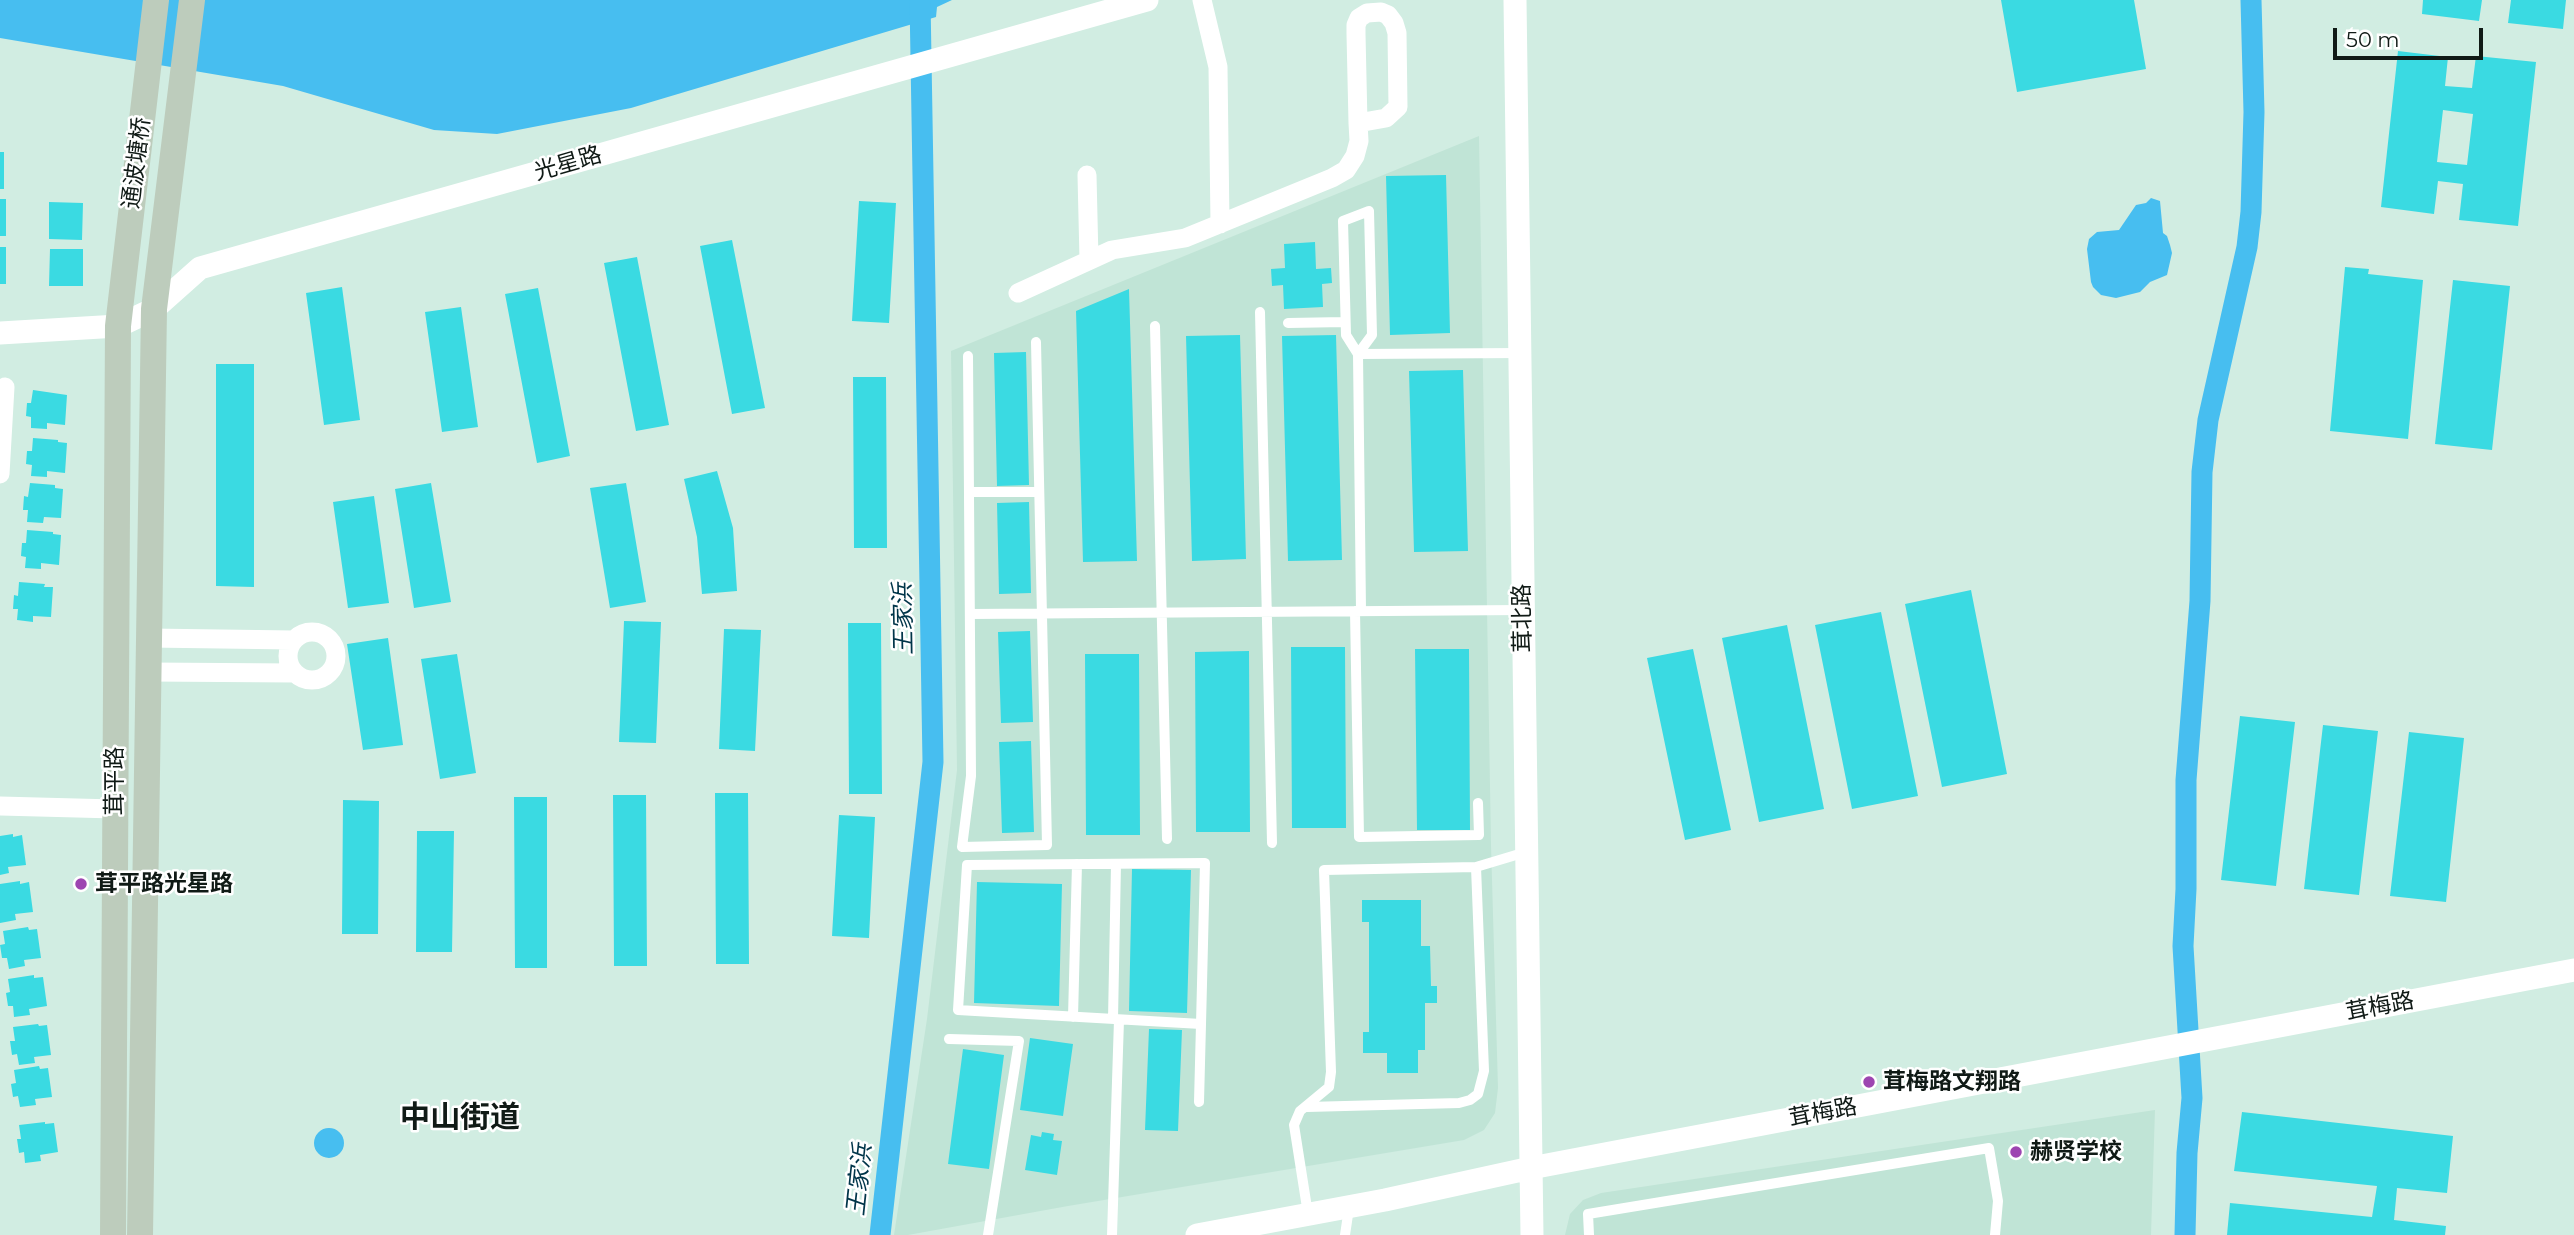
<!DOCTYPE html>
<meta charset="utf-8">
<style>
body{margin:0}
#map{position:relative;width:2574px;height:1235px;overflow:hidden;background:#d1ede2;font-family:Montserrat,sans-serif}
canvas{display:block}
.scale{position:absolute;left:2333px;top:28px;width:150px;height:32px;box-sizing:border-box;border:4px solid #101a16;border-top:0;padding-left:9px;font-size:21px;line-height:24px;white-space:nowrap;color:#101a16;-webkit-text-stroke:5px #fff;paint-order:stroke}
</style>
<div id="map">
<canvas width="2574" height="1235"></canvas>
<div class="scale">50 m</div>
</div>
<script>
const c = document.querySelector('canvas').getContext('2d');
c.lineJoin = 'round';
function fillPath(path, color) { c.fillStyle = color; c.fill(path, 'evenodd'); }
const toPath = rows => new Path2D(rows.map(r => 'M' + r).join(''));
function strokePath(path, color, width, dash) { c.strokeStyle = color; c.lineWidth = width; c.lineCap = dash ? 'butt' : 'round'; c.setLineDash(dash || []); c.stroke(path); }
function label(font, color, halo, rows, align = 'center') {
  c.font = font + ' Montserrat,"Noto Sans SC",sans-serif'; c.lineWidth = 5; c.setLineDash([]); c.textBaseline = 'middle'; c.strokeStyle = halo; c.fillStyle = color; for (const [text, x, y, turn = 0] of rows) {
    c.save(); c.translate(x, y); c.rotate((+turn || 0) * Math.PI / 180); c.textAlign = isNaN(turn) ? turn : align; if (halo) c.strokeText(text, 0, 0); c.fillText(text, 0, 0); c.restore();
  }
}
fillPath(toPath([
 [1479,136,1491,845,1498,1088,1495,1113,1484,1130,1464,1140,1068,1206,908,1235,894,1235,927,1019,957,770,951,351],
 [2155,1110,2151,1235,1565,1235,1570,1214,1583,1200,1601,1193]
]), '#c0e4d6');
fillPath(toPath([
 [0,0,952,0,937,7,936,17,631,108,497,134,434,130,283,86,0,38],
 [2151,198,2160,201,2163,233,2167,236,2170,245,2172,253,2167,275,2150,282,2140,292,2116,298,2101,295,2093,287,2091,282,2087,249,2089,239,2097,232,2119,230,2136,205,2146,203],
 '314 1143a15 15 0 1 1 30 0a15 15 0 1 1-30 0Z'
]), '#47bef0');
strokePath(toPath([
 [880,1235,933,762,920,0],
 [2185,1235,2187,1153,2192,1098,2183,946,2186,889,2186,780,2200,601,2202,472,2208,420,2247,247,2251,212,2254,112,2251,0]
]), '#47bef0', 21);
fillPath(toPath([
 [2001,0,2134,0,2146,69,2017,92],
 [2423,0,2482,0,2479,21,2422,14],
 [2511,0,2566,0,2563,29,2508,23],
 [2398,51,2448,57,2445,86,2472,88,2476,56,2536,62,2518,226,2459,220,2463,184,2438,181,2434,214,2381,207],
 [2443,110,2473,114,2467,165,2437,162],
 [0,152,4,152,4,189,0,189],
 [1446,175,1450,333,1390,335,1386,176],
 [0,199,6,199,6,236,0,236],
 [859,201,896,203,889,323,852,321],
 [49,202,83,203,82,240,49,239],
 [732,240,765,408,732,414,700,246],
 [1315,242,1316,269,1331,268,1332,283,1322,284,1323,307,1284,309,1283,285,1272,286,1271,269,1285,268,1284,244],
 [0,247,6,247,6,284,0,284],
 [50,249,83,249,83,286,49,286],
 [637,257,669,425,636,431,604,263],
 [2345,267,2369,269,2368,274,2423,280,2408,439,2330,431],
 [2453,280,2510,286,2492,450,2435,444],
 [342,287,360,420,324,425,306,293],
 [538,288,570,456,537,463,505,294],
 [1129,289,1137,561,1083,562,1076,311],
 [461,307,478,427,442,432,425,312],
 [1240,335,1246,559,1192,561,1186,336],
 [1336,335,1342,560,1288,561,1282,336],
 [1026,352,1029,485,997,486,994,353],
 [216,364,254,364,254,587,216,586],
 [1463,370,1468,551,1414,552,1409,371],
 [853,377,886,377,887,548,854,548],
 [33,390,67,395,65,425,47,423,47,429,31,428,31,417,26,416,27,403,31,403],
 [33,438,58,440,58,442,67,443,65,473,47,471,47,477,31,476,32,465,26,464,27,451,32,451],
 [717,471,733,528,737,591,702,594,697,537,684,479],
 [30,483,55,485,55,488,63,489,61,518,44,517,43,523,27,522,28,510,23,510,24,496,28,497],
 [431,483,451,602,414,608,395,489],
 [626,483,646,602,610,608,590,488],
 [374,496,389,603,348,608,333,502],
 [1029,502,1031,593,999,594,997,503],
 [27,530,53,532,53,534,61,535,59,565,41,563,41,569,25,568,26,557,21,556,22,543,26,543],
 [19,582,45,584,44,587,53,587,51,617,33,616,33,622,17,620,18,609,13,609,14,595,18,596],
 [1971,590,2007,774,1942,787,1905,604],
 [1881,612,1918,796,1852,809,1815,625],
 [624,621,661,622,656,743,619,742],
 [848,623,881,623,882,794,849,794],
 [1787,625,1824,809,1759,822,1722,638],
 [724,629,761,630,755,751,719,749],
 [1030,631,1033,722,1001,723,998,632],
 [388,638,403,745,363,750,347,644],
 [1291,647,1345,647,1346,828,1292,828],
 [1415,649,1469,649,1470,830,1417,830],
 [1693,649,1731,830,1685,840,1647,658],
 [1249,651,1250,832,1196,832,1195,652],
 [457,654,476,773,440,779,421,659],
 [1085,654,1139,654,1140,835,1086,835],
 [2240,716,2295,722,2276,886,2221,880],
 [2323,725,2378,731,2359,895,2304,889],
 [2409,732,2464,738,2446,902,2390,896],
 [1031,741,1034,832,1002,833,999,742],
 [715,793,748,793,749,964,716,964],
 [613,795,646,795,647,966,614,966],
 [514,797,547,797,547,968,515,968],
 [343,800,379,801,378,934,342,934],
 [839,815,875,817,869,938,832,936],
 [417,831,454,831,452,952,416,952],
 [13,834,13,837,22,835,26,865,8,867,9,873,0,875,0,836],
 [1132,869,1191,870,1187,1013,1129,1011],
 [20,881,20,884,29,882,33,912,15,914,16,920,0,923,0,884],
 [977,882,1062,884,1059,1006,974,1003],
 [1362,900,1421,900,1421,946,1430,946,1431,986,1437,986,1437,1003,1425,1003,1425,1050,1418,1050,1418,1073,1387,1073,1387,1053,1363,1053,1363,1032,1369,1032,1369,922,1362,922],
 [28,927,29,930,37,929,41,958,24,960,25,966,9,969,7,958,2,958,0,945,5,944,3,931],
 [34,975,34,978,43,977,47,1006,29,1009,30,1015,14,1017,13,1006,8,1006,6,993,10,992,8,979],
 [38,1024,39,1026,47,1025,51,1055,34,1057,35,1063,19,1065,17,1054,12,1055,10,1041,15,1041,13,1027],
 [1149,1029,1182,1030,1178,1131,1145,1130],
 [1030,1038,1073,1044,1063,1116,1020,1110],
 [963,1049,1004,1055,989,1169,948,1164],
 [39,1066,40,1069,48,1068,52,1097,35,1099,36,1105,20,1107,18,1096,13,1097,11,1084,16,1083,14,1070],
 [2242,1112,2453,1136,2447,1193,2397,1188,2394,1220,2446,1226,2445,1235,2227,1235,2230,1203,2372,1217,2377,1186,2234,1171],
 [45,1122,45,1124,54,1123,58,1152,40,1155,41,1161,25,1163,24,1152,19,1153,17,1139,21,1139,19,1125],
 [1042,1132,1054,1134,1053,1140,1062,1141,1057,1175,1025,1170,1031,1135,1041,1137]
]), '#3adae2');
strokePath(toPath([
 [1369,211,1372,335,1358,354,1346,335,1343,221,1369,211],
 [1260,312,1272,843],
 [1288,323,1345,322],
 [1155,326,1167,839],
 [968,356,971,776,962,847,1047,845,1036,342],
 [969,492,1039,492],
 [1355,611,1359,837,1479,835,1478,803],
 [1361,611,1358,354,1520,353],
 [970,614,1523,610],
 [1073,1017,1077,864],
 [1113,1019,1116,864],
 [949,1039,1019,1041,988,1235],
 [1199,1102,1201,1024,1205,863,967,865,958,1010,1201,1024],
 [1307,1107,1459,1103,1470,1100,1478,1094,1484,1071,1476,867],
 [1308,1214,1294,1125,1300,1111,1329,1087,1331,1072,1324,870,1476,867,1526,852],
 [1112,1235,1119,1020],
 [1345,1235,1349,1208],
 [1589,1235,1588,1214,1989,1148,1998,1201,1995,1235]
]), '#fff', 10);
strokePath(toPath([
 [1202,0,1218,67,1220,224],
 [1087,175,1089,260],
 [1018,293,1112,250,1185,238,1332,178,1346,170,1355,156,1359,141,1358,123,1356,34,1356,25,1359,18,1367,13,1381,12,1388,15,1394,23,1397,33,1398,107,1386,118,1358,123],
 [0,474,5,387],
 '288 656a24 24 0 1 1 48 0a24 24 0 1 1-48 0Z',
 [149,638,293,640],
 [148,672,295,673],
 [0,806,115,809]
]), '#fff', 19);
strokePath(toPath([
 [1515,0,1532,1235],
 [0,333,118,326,154,309,200,268,1147,0],
 [1197,1235,1385,1200,1531,1168,2574,970]
]), '#fff', 23);
strokePath(toPath([
 [113,1235,118,326,156,0],
 [140,1235,154,309,192,0]
]), '#bdccbc', 26);
for (const [x, y, r, color] of [
 [81,884,7,"#9d45b1"],
 [1869,1082,7,"#9d45b1"],
 [2016,1152,7,"#9d45b1"]
]) { const dot = new Path2D(); dot.arc(x, y, r, 0, 2 * Math.PI); c.fillStyle = color; c.fill(dot); strokePath(dot, '#fff', 2.5); }
label('23px', '#101a16', '#fff', [
 ["通波塘桥",137,163,-83],
 ["光星路",568,164,-16],
 ["茸北路",1523,618,-91],
 ["茸平路",115,781,-90],
 ["茸梅路",2380,1007,-11],
 ["茸梅路",1823,1113,-11]
]);
label('bold 23px', '#101a16', '#fff', [
 ["茸平路光星路",95,884],
 ["茸梅路文翔路",1883,1082],
 ["赫贤学校",2030,1152]
], 'left');
label('italic 24px', '#003549', '#fff', [
 ["王家浜",904,619,-91],
 ["王家浜",860,1180,-84]
]);
label('bold 30px', '#101a16', '#fff', [
 ["中山街道",460,1118]
]);
</script>
